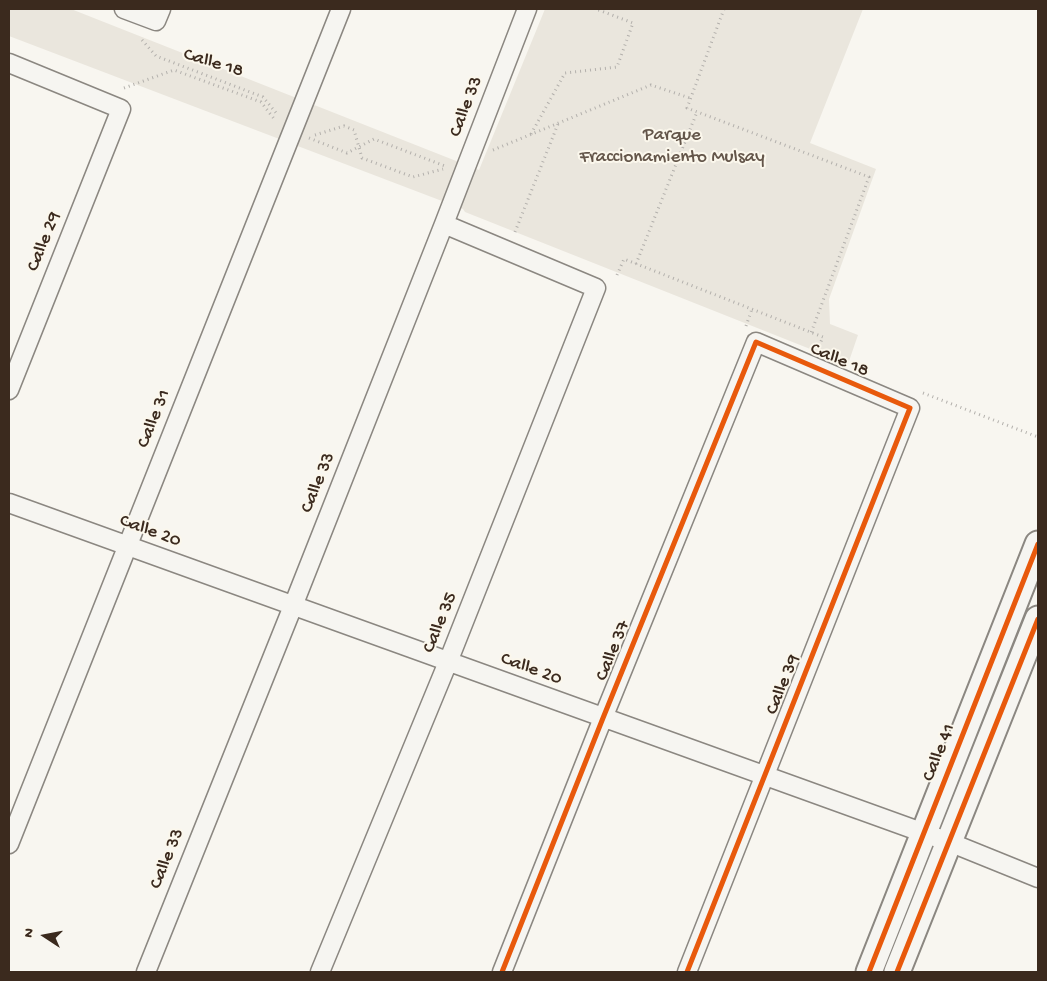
<!DOCTYPE html>
<style>
body{margin:0}
#map{position:relative;width:1047px;height:981px;overflow:hidden;background:#f8f6f0;font-family:"Gochi Hand",sans-serif}
canvas{display:block}
.frame{position:absolute;inset:0;border:10px solid #3b2a1e;pointer-events:none}
.north{position:absolute;left:20px;top:911px;width:50px;height:50px;-webkit-text-stroke:4px #fbf7ec;paint-order:stroke;rotate:281deg;font-size:14px;font-weight:700;line-height:20px;text-align:center;color:#3b2a1e}
.north::after{content:'';display:block;margin:auto;width:18px;height:22px;background:#3b2a1e;clip-path:polygon(50% 0,100% 100%,50% 72%,0 100%)}
</style>
<div id="map">
<canvas width="1047" height="981"></canvas>
<div class="frame"></div>
<div class="north">N</div>
</div>
<script>
const c = document.querySelector('canvas').getContext('2d');
c.lineJoin = 'round';
function fillPath(path, color) { c.fillStyle = color; c.fill(path, 'evenodd'); }
const toPath = rows => new Path2D(rows.map(r => 'M' + r).join(''));
function strokePath(path, color, width, dash) { c.strokeStyle = color; c.lineWidth = width; c.lineCap = dash ? 'butt' : 'round'; c.setLineDash(dash || []); c.stroke(path); }
function label(font, color, halo, rows, align = 'center') {
  c.font = font + ' "Gochi Hand",sans-serif'; c.lineWidth = 4; c.setLineDash([]); c.textBaseline = 'middle'; c.strokeStyle = halo; c.fillStyle = color; for (const [text, x, y, turn = 0] of rows) {
    c.save(); c.translate(x, y); c.rotate((+turn || 0) * Math.PI / 180); c.textAlign = isNaN(turn) ? turn : align; if (halo) c.strokeText(text, 0, 0); c.fillText(text, 0, 0); c.restore();
  }
}
fillPath(toPath([
 [9,9,71,9,479,170,545,9,863,9,810,143,876,169,829,299,830,324,858,335,848,364,465,212,463,209,9,36]
]), '#eae6dd');
const minor = toPath([
 [124,9,156,21,161,9],
 [9,63,121,109,9,390],
 [9,503,949,842,1038,878],
 [9,844,341,9],
 [146,972,293,606,444,224,527,9],
 [320,972,448,662,596,288,444,224],
 [502,972,603,718,756,342,910,408,687,972]
]);
const secondary = toPath([
 [869,972,1038,544],
 [897,972,1038,619]
]);
strokePath(minor, '#8b8781', 21);
strokePath(secondary, '#8b8781', 29);
strokePath(toPath([
 [724,9,687,108,869,177,811,333],
 [142,40,156,56,263,97,277,114],
 [124,88,174,70,261,102,275,120],
 [531,134,565,73,617,67,633,23,596,9],
 [315,135,344,126,354,130,362,158,413,177,443,169],
 [309,138,347,153,374,139,445,166],
 [493,150,651,85,690,98],
 [515,232,558,124],
 [636,264,697,112],
 [617,275,624,259,823,337,818,348],
 [746,326,752,309],
 [923,393,1038,437]
]), '#b3b0ac', 3, [1, 4]);
strokePath(minor, '#f6f5f1', 18);
strokePath(secondary, '#f6f5f1', 25);
strokePath(toPath([
 [502,972,603,718,756,342,910,408,687,972],
 [869,972,1038,544],
 [897,972,1038,619]
]), '#e8590c', 5);
label('19px', '#3b2a1e', '#fbf7ec', [
 ["Calle 18",213,64,17],
 ["Calle 33",467,107,-69],
 ["Calle 29",45,242,-68],
 ["Calle 18",839,361,23],
 ["Calle 31",155,419,-68],
 ["Calle 33",319,483,-68],
 ["Calle 20",150,532,20],
 ["Calle 35",441,623,-68],
 ["Calle 37",614,651,-68],
 ["Calle 20",531,670,20],
 ["Calle 39",784,685,-68],
 ["Calle 41",940,753,-68],
 ["Calle 33",168,859,-68]
]);
label('19px', '#64564a', '#fbf7ec', [
 ["Parque",672,136],
 ["Fraccionamiento Mulsay",672,158]
]);
</script>
